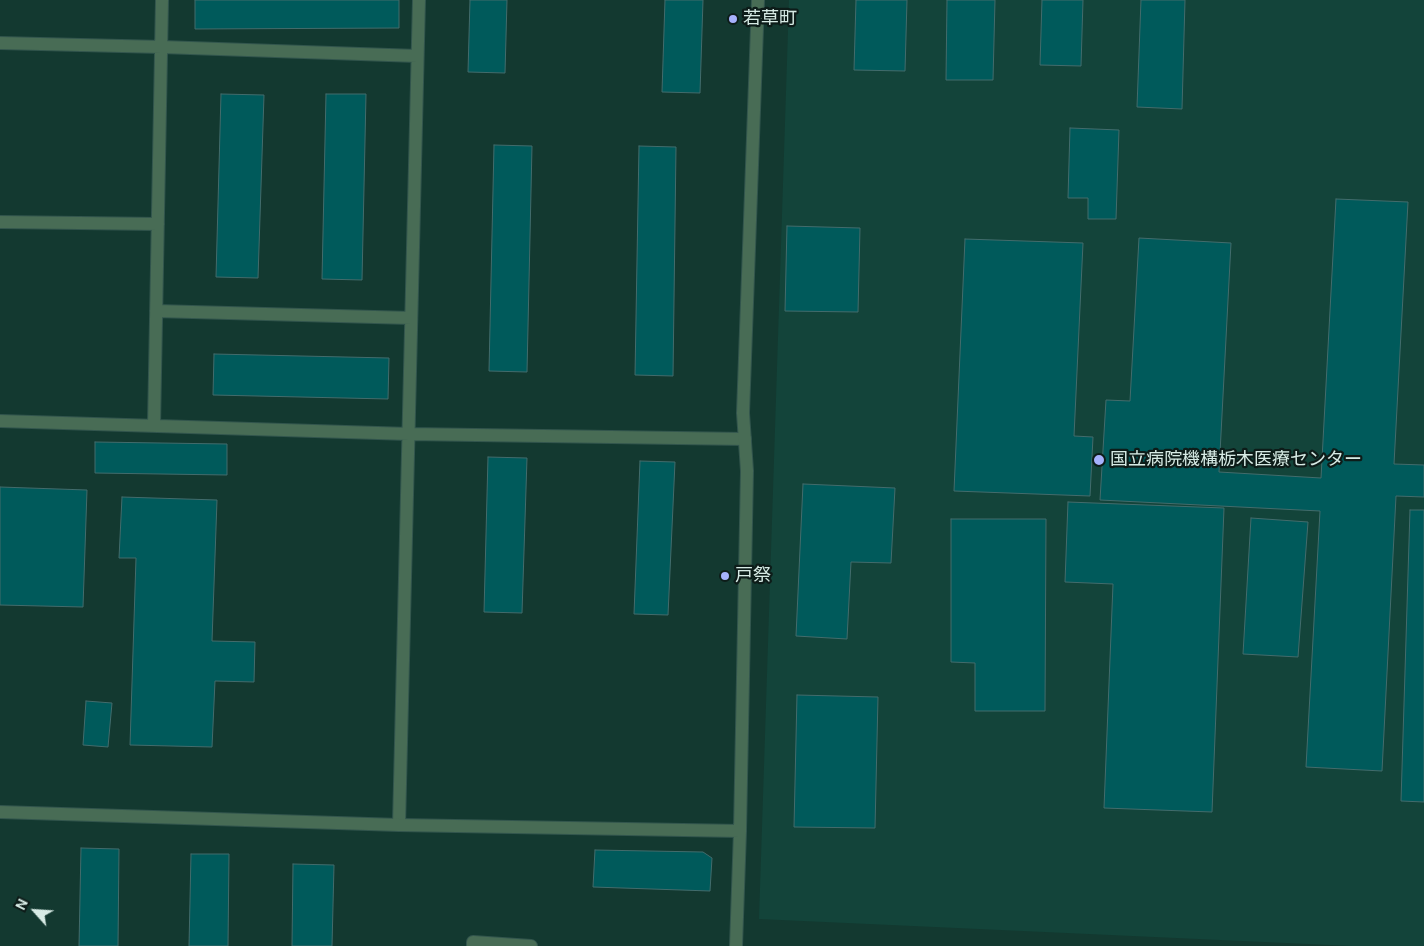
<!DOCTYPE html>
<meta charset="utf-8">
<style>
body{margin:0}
#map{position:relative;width:1424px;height:946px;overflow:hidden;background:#133930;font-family:"DM Sans",sans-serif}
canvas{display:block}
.north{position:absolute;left:10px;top:886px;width:50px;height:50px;-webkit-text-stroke:4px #0d1c19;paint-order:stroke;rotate:296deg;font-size:14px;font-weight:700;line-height:20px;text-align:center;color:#d7ebe5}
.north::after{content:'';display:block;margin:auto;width:18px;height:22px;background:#d7ebe5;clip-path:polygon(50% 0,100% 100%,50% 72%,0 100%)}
</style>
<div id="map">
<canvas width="1424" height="946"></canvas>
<div class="north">N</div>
</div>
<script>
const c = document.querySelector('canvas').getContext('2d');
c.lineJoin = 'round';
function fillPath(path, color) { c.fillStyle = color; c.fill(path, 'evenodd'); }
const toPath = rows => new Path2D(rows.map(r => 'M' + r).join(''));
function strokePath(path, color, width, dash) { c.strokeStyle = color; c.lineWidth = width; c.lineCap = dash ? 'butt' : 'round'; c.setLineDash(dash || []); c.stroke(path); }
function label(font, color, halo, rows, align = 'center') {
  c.font = font + ' "DM Sans","Noto Sans JP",sans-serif'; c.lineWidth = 4.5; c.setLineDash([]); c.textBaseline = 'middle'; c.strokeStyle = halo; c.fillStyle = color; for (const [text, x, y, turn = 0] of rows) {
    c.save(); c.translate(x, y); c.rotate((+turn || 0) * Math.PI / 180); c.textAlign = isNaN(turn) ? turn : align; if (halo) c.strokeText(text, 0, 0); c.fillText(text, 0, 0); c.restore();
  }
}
fillPath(toPath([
 [789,0,1424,0,1424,946,1352,946,759,919]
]), '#13443a');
const building = toPath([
 [195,0,399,0,399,28,195,29,195,0],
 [470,0,507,0,505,73,468,72,470,0],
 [665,0,703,0,700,93,662,92,665,0],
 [856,0,907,0,905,71,854,70,856,0],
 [947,0,995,0,993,80,946,80,947,0],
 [1042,0,1083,0,1081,66,1040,65,1042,0],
 [1141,0,1185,0,1182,109,1137,107,1141,0],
 [221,94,264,95,258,278,216,277,221,94],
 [326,94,366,94,362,280,322,279,326,94],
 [1070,128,1119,130,1116,219,1088,219,1088,198,1068,198,1070,128],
 [494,145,532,146,527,372,489,371,494,145],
 [639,146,676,147,673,376,635,375,639,146],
 [1336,199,1408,202,1394,464,1424,465,1424,497,1396,496,1382,771,1306,767,1320,511,1100,500,1106,400,1130,401,1139,238,1231,243,1219,472,1321,478,1336,199],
 [787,226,860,228,858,312,785,311,787,226],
 [965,239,1083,243,1074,436,1093,437,1090,496,954,491,965,239],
 [214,354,389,358,388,399,213,395,214,354],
 [95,442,227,444,227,475,95,473,95,442],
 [488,457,527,458,522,613,484,612,488,457],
 [640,461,675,462,668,615,634,614,640,461],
 [803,484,895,488,891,563,851,562,847,639,796,636,803,484],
 [0,487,87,490,83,607,0,605,0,487],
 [122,497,217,500,212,641,255,642,254,682,215,681,212,747,130,745,136,558,119,558,122,497],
 [1068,502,1224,508,1212,812,1104,808,1113,584,1065,582,1068,502],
 [1410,510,1424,510,1424,802,1401,801,1410,510],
 [1251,518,1308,522,1298,657,1243,654,1251,518],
 [951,519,1046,519,1045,711,975,711,975,663,951,662,951,519],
 [797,695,878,697,875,828,794,827,797,695],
 [86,701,112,703,108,747,83,745,86,701],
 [81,848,119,849,118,946,79,946,81,848],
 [595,850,703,852,712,858,710,891,593,887,595,850],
 [191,854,229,854,228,946,189,946,191,854],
 [293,864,334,865,332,946,292,946,293,864]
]);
fillPath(building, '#005a5b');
strokePath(building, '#436c6c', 1);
const minor = toPath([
 [0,43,162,47,417,56],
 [0,222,158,224],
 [156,311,411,318],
 [0,421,409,434,745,439],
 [154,426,162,0],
 [399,825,419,0],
 [473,946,473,942,531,946]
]);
const tertiary = toPath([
 [0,812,399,825,740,831],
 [736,946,740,831,747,471,743,413,758,0]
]);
strokePath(minor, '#32554d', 14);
strokePath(tertiary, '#32554d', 14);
strokePath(minor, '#486c55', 12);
strokePath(tertiary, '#486c55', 12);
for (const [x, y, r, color] of [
 [733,19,5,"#a6b1fc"],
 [1099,460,6,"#a6b1fc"],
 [725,576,5,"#a6b1fc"]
]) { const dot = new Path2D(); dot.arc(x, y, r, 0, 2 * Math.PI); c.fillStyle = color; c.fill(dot); strokePath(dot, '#0d1c19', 2); }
label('18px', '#d7ebe5', '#0d1c19', [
 ["若草町",743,19],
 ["国立病院機構栃木医療センター",1110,460],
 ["戸祭",735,576]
], 'left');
</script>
